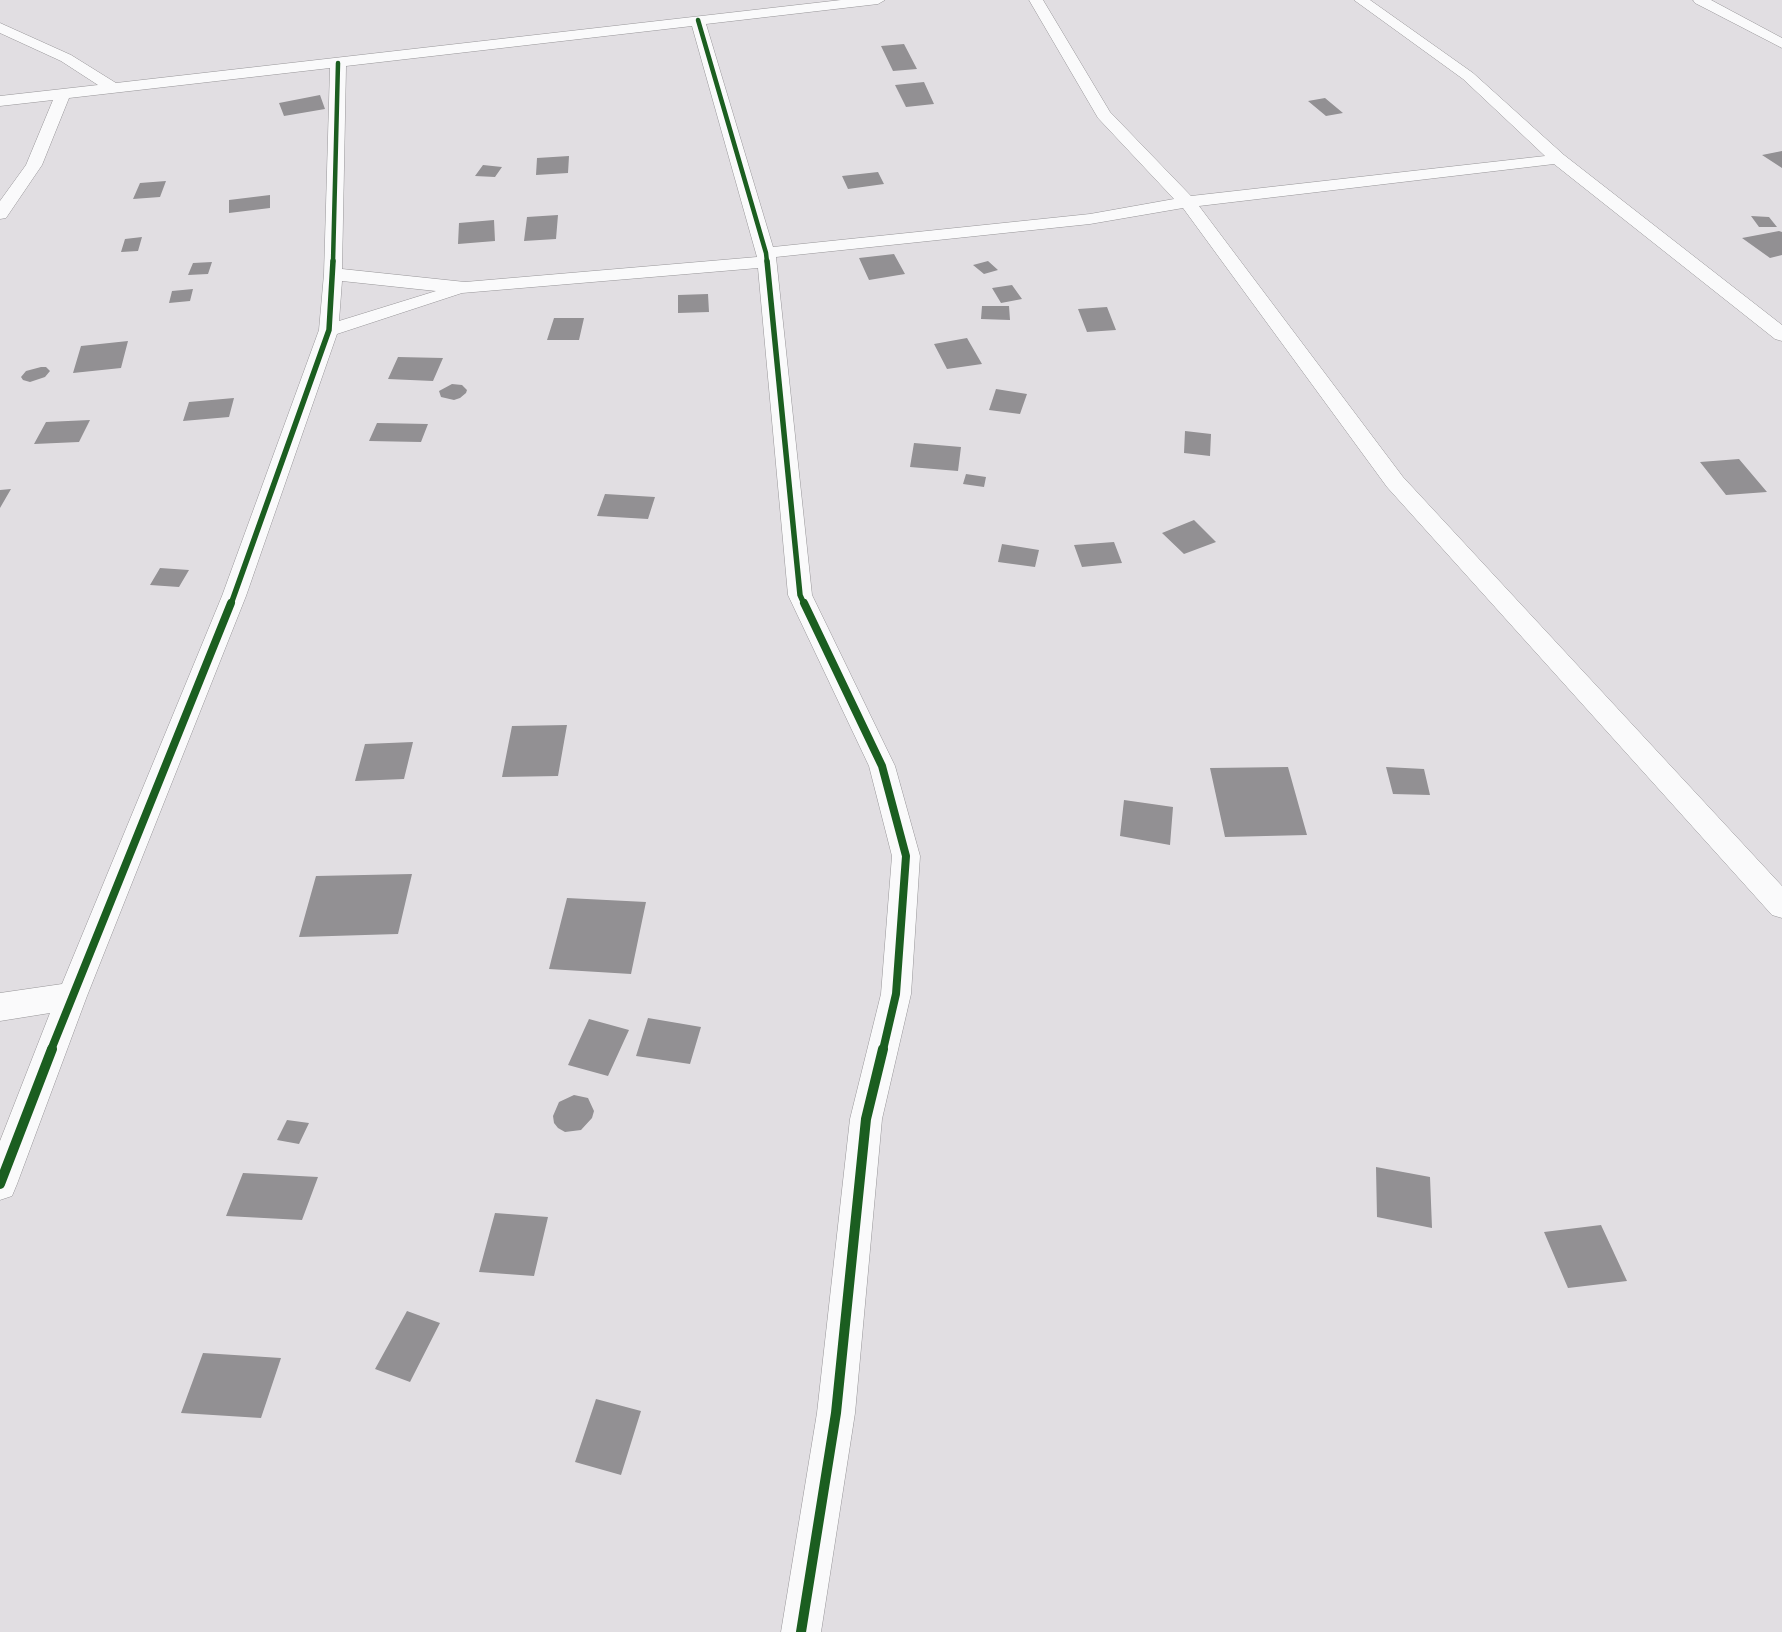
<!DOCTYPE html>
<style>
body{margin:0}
canvas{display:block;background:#e1dee2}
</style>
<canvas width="1782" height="1632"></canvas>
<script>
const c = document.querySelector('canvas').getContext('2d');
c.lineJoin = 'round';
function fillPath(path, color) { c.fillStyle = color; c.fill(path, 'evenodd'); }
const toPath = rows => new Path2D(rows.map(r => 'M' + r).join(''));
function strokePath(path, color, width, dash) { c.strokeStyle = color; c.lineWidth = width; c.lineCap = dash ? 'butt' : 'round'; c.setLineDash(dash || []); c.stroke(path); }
fillPath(toPath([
 [904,44,917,69,893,71,881,46],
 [924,82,934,104,906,107,895,85],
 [320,95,325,109,284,116,279,103],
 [1325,98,1343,113,1326,116,1308,101],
 [1782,151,1782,168,1762,155],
 [569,156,568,173,536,175,537,158],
 [483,165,502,167,495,177,475,176],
 [878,172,884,184,848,189,842,176],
 [166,181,160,197,133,199,140,183],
 [270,195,270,208,229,213,229,200],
 [558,215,556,239,524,241,527,217],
 [1751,216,1769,217,1777,227,1759,227],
 [494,220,495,241,458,244,459,223],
 [1779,231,1782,232,1782,255,1770,258,1742,238],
 [142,237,138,251,121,252,125,239],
 [894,254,905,274,869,280,859,258],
 [988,261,998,270,984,274,973,265],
 [212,262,208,274,188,275,193,263],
 [1012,285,1022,299,1001,303,992,288],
 [193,289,190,301,169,303,172,291],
 [708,294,709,312,678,313,678,295],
 [982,306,1009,306,1010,320,981,319],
 [1107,307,1116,330,1087,332,1078,309],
 [554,318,584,318,579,340,547,340],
 [967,338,982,364,947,369,934,344],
 [128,341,121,368,73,373,81,346],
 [398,357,443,358,433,381,388,379],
 [41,367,46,367,50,371,45,377,30,382,23,380,21,377,26,371],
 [452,384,462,385,467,390,466,393,460,398,454,400,441,397,439,391],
 [996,389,1027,394,1020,414,989,410],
 [234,398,229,417,183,421,189,402],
 [90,420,79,442,34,444,46,422],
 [377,423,428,424,421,442,369,441],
 [1185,431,1211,434,1210,456,1184,453],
 [914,443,961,447,958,471,910,467],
 [1739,459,1767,492,1726,495,1700,462],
 [966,474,986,477,984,487,963,484],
 [11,489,0,508,0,490],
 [605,494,655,497,648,519,597,516],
 [1194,520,1216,542,1184,554,1162,533],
 [1114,542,1122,563,1082,567,1074,545],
 [1002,544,1039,550,1035,567,998,562],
 [160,568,189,570,179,587,150,585],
 [567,725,558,776,502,777,512,726],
 [413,742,404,779,355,781,365,744],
 [1288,767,1307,835,1225,837,1210,768],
 [1386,767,1424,769,1430,795,1393,794],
 [1124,800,1173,807,1170,845,1120,836],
 [412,874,398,934,299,937,316,876],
 [567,898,646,902,631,974,549,969],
 [648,1018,701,1027,690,1064,636,1056],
 [589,1019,629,1030,608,1076,568,1065],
 [574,1095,588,1098,594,1111,592,1118,581,1130,565,1132,558,1128,554,1123,553,1116,559,1102],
 [287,1120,309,1123,299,1144,277,1140],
 [1376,1167,1430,1177,1432,1228,1377,1217],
 [243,1173,318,1177,302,1220,226,1216],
 [495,1213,548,1217,534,1276,479,1272],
 [1601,1225,1627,1281,1568,1288,1544,1232],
 [407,1311,440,1323,410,1382,375,1369],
 [203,1353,281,1358,261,1418,181,1413],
 [596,1399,641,1411,621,1475,575,1462]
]), '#929093');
const minor = toPath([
 [841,0,885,0,878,4,706,24,773,247,1090,214,1174,199,1098,118,1029,0,1043,0,1110,112,1191,196,1545,156,1463,79,1354,0,1370,0,1473,73,1564,155,1782,325,1782,341,1775,339,1554,164,1199,206,1403,477,1782,886,1782,918,1772,915,1387,487,1183,208,1090,224,776,257,812,595,895,766,920,856,911,994,882,1119,855,1413,821,1632,781,1632,817,1413,850,1119,881,994,892,856,869,766,788,595,758,268,462,293,337,334,246,596,87,996,17,1184,12,1196,0,1200,0,1141,50,1013,0,1021,0,993,62,984,222,596,319,330,324,274,330,68,69,98,42,165,6,218,0,219,0,201,26,165,53,100,0,106,0,96,98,85,61,61,0,33,0,23,71,55,116,83,841,0],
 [692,26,757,257,465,282,342,269,346,66,692,26],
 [342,281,436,291,339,321,342,281],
 [1693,0,1711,0,1782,38,1782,48,1695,3,1693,0]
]);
strokePath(minor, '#979598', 1);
fillPath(minor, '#fafafb');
strokePath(toPath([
 [698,20,766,253,767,262],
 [333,262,338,63]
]), '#1b5e20', 4.5);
strokePath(toPath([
 [767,261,800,595,804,604],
 [231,604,329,330,333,261]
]), '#1b5e20', 5.5);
strokePath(toPath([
 [804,603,882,766,906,856,896,994,883,1050],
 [51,1050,231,603]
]), '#1b5e20', 8);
strokePath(toPath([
 [0,1184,52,1049],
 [801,1632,836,1413,866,1119,883,1049]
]), '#1b5e20', 10);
</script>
